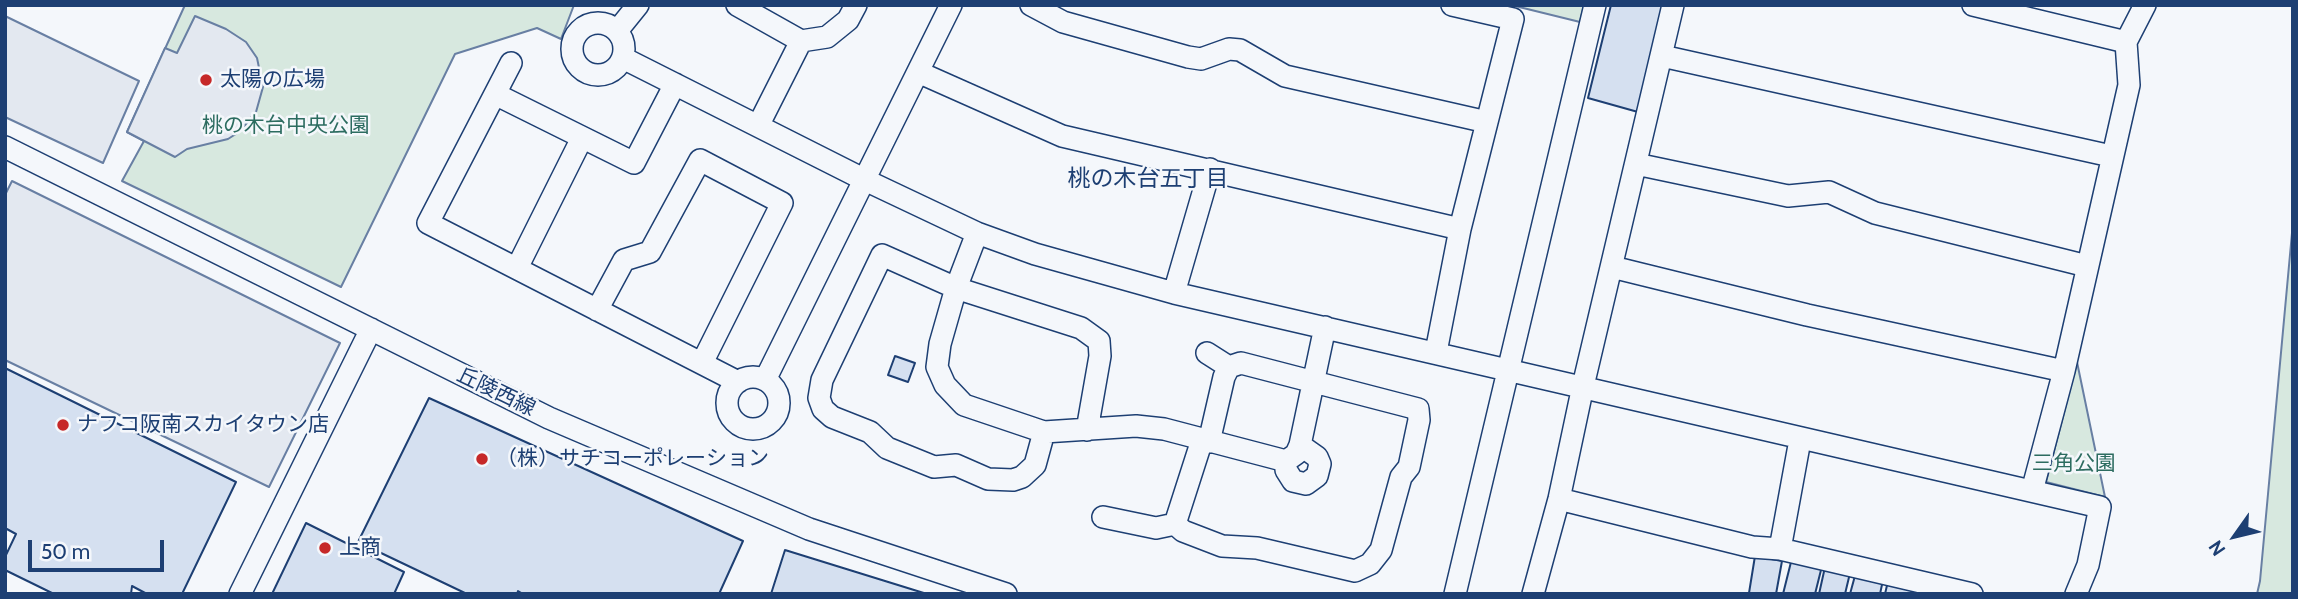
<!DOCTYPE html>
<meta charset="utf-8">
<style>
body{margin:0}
#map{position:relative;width:2298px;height:599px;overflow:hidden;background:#f4f7fb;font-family:Cabin,sans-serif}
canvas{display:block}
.frame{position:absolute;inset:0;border:7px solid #1d3f73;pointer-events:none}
.north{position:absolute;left:2200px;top:501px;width:70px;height:70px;-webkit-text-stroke:5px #f4f7fb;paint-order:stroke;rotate:236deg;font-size:19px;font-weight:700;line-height:28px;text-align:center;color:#1d3f73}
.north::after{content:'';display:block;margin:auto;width:24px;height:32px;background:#1d3f73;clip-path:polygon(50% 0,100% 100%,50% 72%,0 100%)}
.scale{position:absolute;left:28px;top:540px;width:136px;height:32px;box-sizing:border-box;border:4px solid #1d3f73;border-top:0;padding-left:9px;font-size:21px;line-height:24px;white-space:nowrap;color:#1d3f73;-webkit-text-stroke:5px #f4f7fb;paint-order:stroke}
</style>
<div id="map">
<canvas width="2298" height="599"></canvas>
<div class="frame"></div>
<div class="north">N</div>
<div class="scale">50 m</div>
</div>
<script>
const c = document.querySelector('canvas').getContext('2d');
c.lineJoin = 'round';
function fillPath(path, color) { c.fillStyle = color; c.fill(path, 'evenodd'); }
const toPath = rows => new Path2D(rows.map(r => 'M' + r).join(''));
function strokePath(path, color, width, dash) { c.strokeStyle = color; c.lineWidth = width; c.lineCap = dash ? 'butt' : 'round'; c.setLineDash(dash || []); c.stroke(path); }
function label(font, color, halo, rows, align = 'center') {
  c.font = font + ' Cabin,"Noto Sans JP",sans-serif'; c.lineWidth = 5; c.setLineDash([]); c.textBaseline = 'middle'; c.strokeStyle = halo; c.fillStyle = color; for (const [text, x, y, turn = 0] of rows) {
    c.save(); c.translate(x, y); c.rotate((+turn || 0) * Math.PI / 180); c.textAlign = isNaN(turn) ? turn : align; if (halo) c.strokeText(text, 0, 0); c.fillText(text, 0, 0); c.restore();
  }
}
const green = toPath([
 [185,5,574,5,561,39,537,28,455,54,341,287,122,181,144,141,127,132,185,5],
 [1511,5,1584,5,1580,22,1511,5],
 [2293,222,2293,594,2257,594,2260,581,2293,222],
 [2077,362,2105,497,2046,482,2077,362]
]);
fillPath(green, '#d7e8df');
strokePath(green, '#687fa3', 2);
const parking = toPath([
 [5,16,139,81,103,163,5,117,5,16],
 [195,16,226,29,246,42,257,58,263,87,256,112,239,132,228,139,187,149,175,157,127,132,165,48,177,53,195,16],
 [12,181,340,343,269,487,5,360,5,195,12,181]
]);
fillPath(parking, '#e3e8f0');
strokePath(parking, '#687fa3', 2);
const building = toPath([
 [1611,5,1667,5,1638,112,1588,98,1611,5],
 [895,356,915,363,908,382,888,375,895,356],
 [5,368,236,482,182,594,147,594,132,586,131,594,54,594,5,570,5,557,16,534,5,528,5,368],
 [429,398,743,541,719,594,523,594,518,591,517,594,467,594,358,542,429,398],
 [306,523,404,572,394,594,272,594,306,523],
 [785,550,927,594,771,594,785,550],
 [1755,556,1782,561,1776,594,1749,593,1755,556],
 [1792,558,1822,566,1815,594,1783,594,1792,558],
 [1825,567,1850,573,1845,594,1819,594,1825,567],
 [1856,572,1883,580,1880,594,1850,594,1856,572],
 [1888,581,1915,589,1914,594,1885,594,1888,581]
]);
fillPath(building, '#d5e0f0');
strokePath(building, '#1d3f73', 2);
const minor = toPath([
 [737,5,801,41],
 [1031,5,1063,22,1188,57,1201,59,1229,49,1240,50,1285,76,1487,122],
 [1973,5,2126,42],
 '572 49a26 26 0 1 1 52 0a26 26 0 1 1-52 0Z',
 [617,31,638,5],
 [1662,56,2111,156],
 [623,58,865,180,977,233,1035,254,1174,293,2100,507,2088,565,2076,594],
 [511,63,428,223,738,382],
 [918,72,1062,136,1460,229],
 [495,94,634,163,675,84],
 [758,126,801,41,827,37,848,20,856,5],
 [5,147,549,418,809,529,1006,594],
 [1636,164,1788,196,1829,192,1875,213,2087,266],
 [977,233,956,288,940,344,937,367,945,385,964,405,1044,432,1136,426,1164,429,1286,461,1296,454,1300,445,1325,327],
 [1612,267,1807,315,2064,371],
 [517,268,582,138],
 [1174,293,1210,169],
 [597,310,624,260,650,252,700,160,782,203,702,363],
 [1436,352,1460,229,1513,19,1452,5],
 [1207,353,1229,367],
 '727 403a26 26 0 1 1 52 0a26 26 0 1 1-52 0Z',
 [765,380,951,5],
 [1044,432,1035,465,1022,477,1013,480,988,479,956,465,934,467,887,448,870,432,832,417,823,409,819,398,822,380,882,255,956,288,1081,328,1099,341,1100,356,1087,430],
 [1202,440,1175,524,1183,531,1222,546,1257,548,1355,571,1370,564,1381,550,1401,477,1409,467,1419,420,1418,409,1241,363,1229,367,1224,377,1209,442],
 [1286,461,1286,470,1293,481,1306,484,1317,476,1320,464,1317,457,1300,445],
 [2032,491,2064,371,2129,85,2126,42,2145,5],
 [1559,499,1752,547,1780,549,1972,594],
 [1103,517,1156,528,1175,524],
 [1780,549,1800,440],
 [240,594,371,329],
 [1455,594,1595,5],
 [1533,594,1559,499,1583,386,1673,5]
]);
strokePath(minor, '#1d3f73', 24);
strokePath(minor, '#f4f7fb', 21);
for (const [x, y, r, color] of [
 [206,80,7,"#c62828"],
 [63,425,7,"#c62828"],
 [482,459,7,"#c62828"],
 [325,548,7,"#c62828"]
]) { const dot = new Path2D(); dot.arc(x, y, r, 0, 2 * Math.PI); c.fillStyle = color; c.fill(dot); strokePath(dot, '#f4f7fb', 2.5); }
label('21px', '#1d3f73', '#f4f7fb', [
 ["太陽の広場",220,80],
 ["ナフコ阪南スカイタウン店",77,425],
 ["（株）サチコーポレーション",496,459],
 ["上商",339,548]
], 'left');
label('21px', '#2c6c60', '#f4f7fb', [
 ["桃の木台中央公園",286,126],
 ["三角公園",2074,464]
]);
label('21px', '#1d3f73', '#f4f7fb', [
 ["丘陵西線",496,392,26]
]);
label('23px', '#1d3f73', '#f4f7fb', [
 ["桃の木台五丁目",1148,179]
]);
</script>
